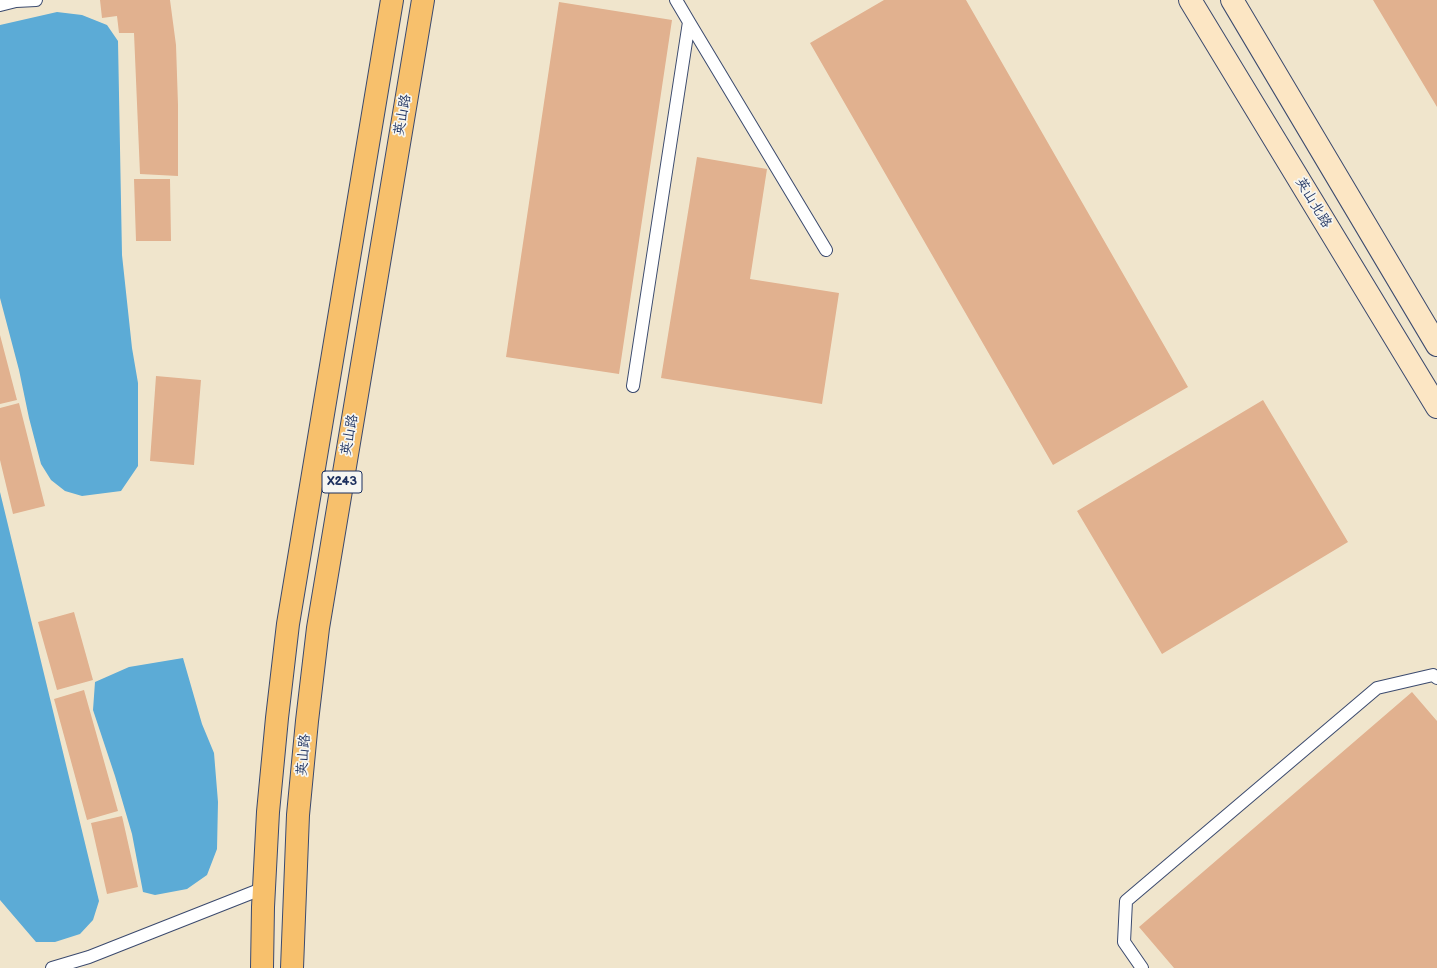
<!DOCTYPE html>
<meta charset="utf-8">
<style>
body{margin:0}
canvas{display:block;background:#f0e5cc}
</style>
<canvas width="1437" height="968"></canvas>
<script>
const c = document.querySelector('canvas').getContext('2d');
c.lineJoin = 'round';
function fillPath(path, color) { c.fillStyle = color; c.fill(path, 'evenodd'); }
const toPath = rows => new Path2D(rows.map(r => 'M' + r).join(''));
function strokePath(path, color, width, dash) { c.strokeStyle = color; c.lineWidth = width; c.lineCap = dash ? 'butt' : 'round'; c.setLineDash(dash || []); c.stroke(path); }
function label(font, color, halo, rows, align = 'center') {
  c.font = font + ' "Balsamiq Sans","LXGW WenKai TC",sans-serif'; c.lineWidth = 3.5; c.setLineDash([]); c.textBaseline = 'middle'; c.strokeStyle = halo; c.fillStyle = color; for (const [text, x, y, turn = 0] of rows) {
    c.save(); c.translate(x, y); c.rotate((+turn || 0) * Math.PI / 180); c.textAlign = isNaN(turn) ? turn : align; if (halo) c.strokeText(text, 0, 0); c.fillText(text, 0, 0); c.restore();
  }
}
fillPath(toPath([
 [57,12,82,15,107,25,118,41,122,255,132,348,138,383,138,466,121,491,82,496,65,491,51,480,41,464,29,418,19,370,0,298,0,25],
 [0,492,99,901,93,920,80,934,55,942,36,942,0,900],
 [183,658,202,724,214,753,218,802,217,849,207,875,187,889,155,895,143,892,132,834,115,776,93,710,95,682,129,667]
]), '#5cabd6');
fillPath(toPath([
 [100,0,170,0,176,45,178,105,178,176,140,174,134,33,119,33,117,16,102,18],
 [884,0,966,0,1188,387,1053,465,810,43],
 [1373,0,1437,0,1437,107],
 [559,2,672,20,619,374,506,357],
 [697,157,767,169,750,279,839,293,822,404,661,378],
 [134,179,170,179,171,241,136,241],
 [0,335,17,400,0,404],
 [156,376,201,380,194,465,150,461],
 [1263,400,1348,542,1162,654,1077,511],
 [19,403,45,506,13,514,0,460,0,408],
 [74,612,93,680,57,690,38,622],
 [84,690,118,811,87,820,54,699],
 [1412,692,1437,721,1437,968,1174,968,1139,927],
 [122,816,138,887,107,894,91,823]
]), '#e1b18f');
const lane = toPath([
 [0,5,16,1,36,0],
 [689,22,826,250],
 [633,386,689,22,676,0],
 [52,968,89,957,264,888],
 [1142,968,1124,942,1126,901,1377,688,1433,675,1437,678]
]);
const secondary = toPath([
 [1190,0,1437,407],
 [1232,0,1437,345]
]);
const primary = toPath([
 [262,968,263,907,268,812,277,718,288,624,392,0],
 [292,968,298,815,307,721,318,628,423,0]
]);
strokePath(lane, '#3b4a6e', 14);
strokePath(secondary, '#3b4a6e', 24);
strokePath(primary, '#3b4a6e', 24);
strokePath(lane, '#fff', 12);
strokePath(secondary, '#fce6c4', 22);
strokePath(primary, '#f7c06c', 22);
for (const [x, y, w] of [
 [342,482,40]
]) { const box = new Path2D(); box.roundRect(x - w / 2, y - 11, w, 22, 3); c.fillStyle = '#f6f6f2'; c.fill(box); strokePath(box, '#1b2f5e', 1); }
label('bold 13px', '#1b2f5e', null, [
 ["X243",342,482]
]);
label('14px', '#1b2f5e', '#f6f6f2', [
 ["英山路",403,115,-80],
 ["英山北路",1313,203,59],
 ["英山路",350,435,-80],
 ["英山路",304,755,-85]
]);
</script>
